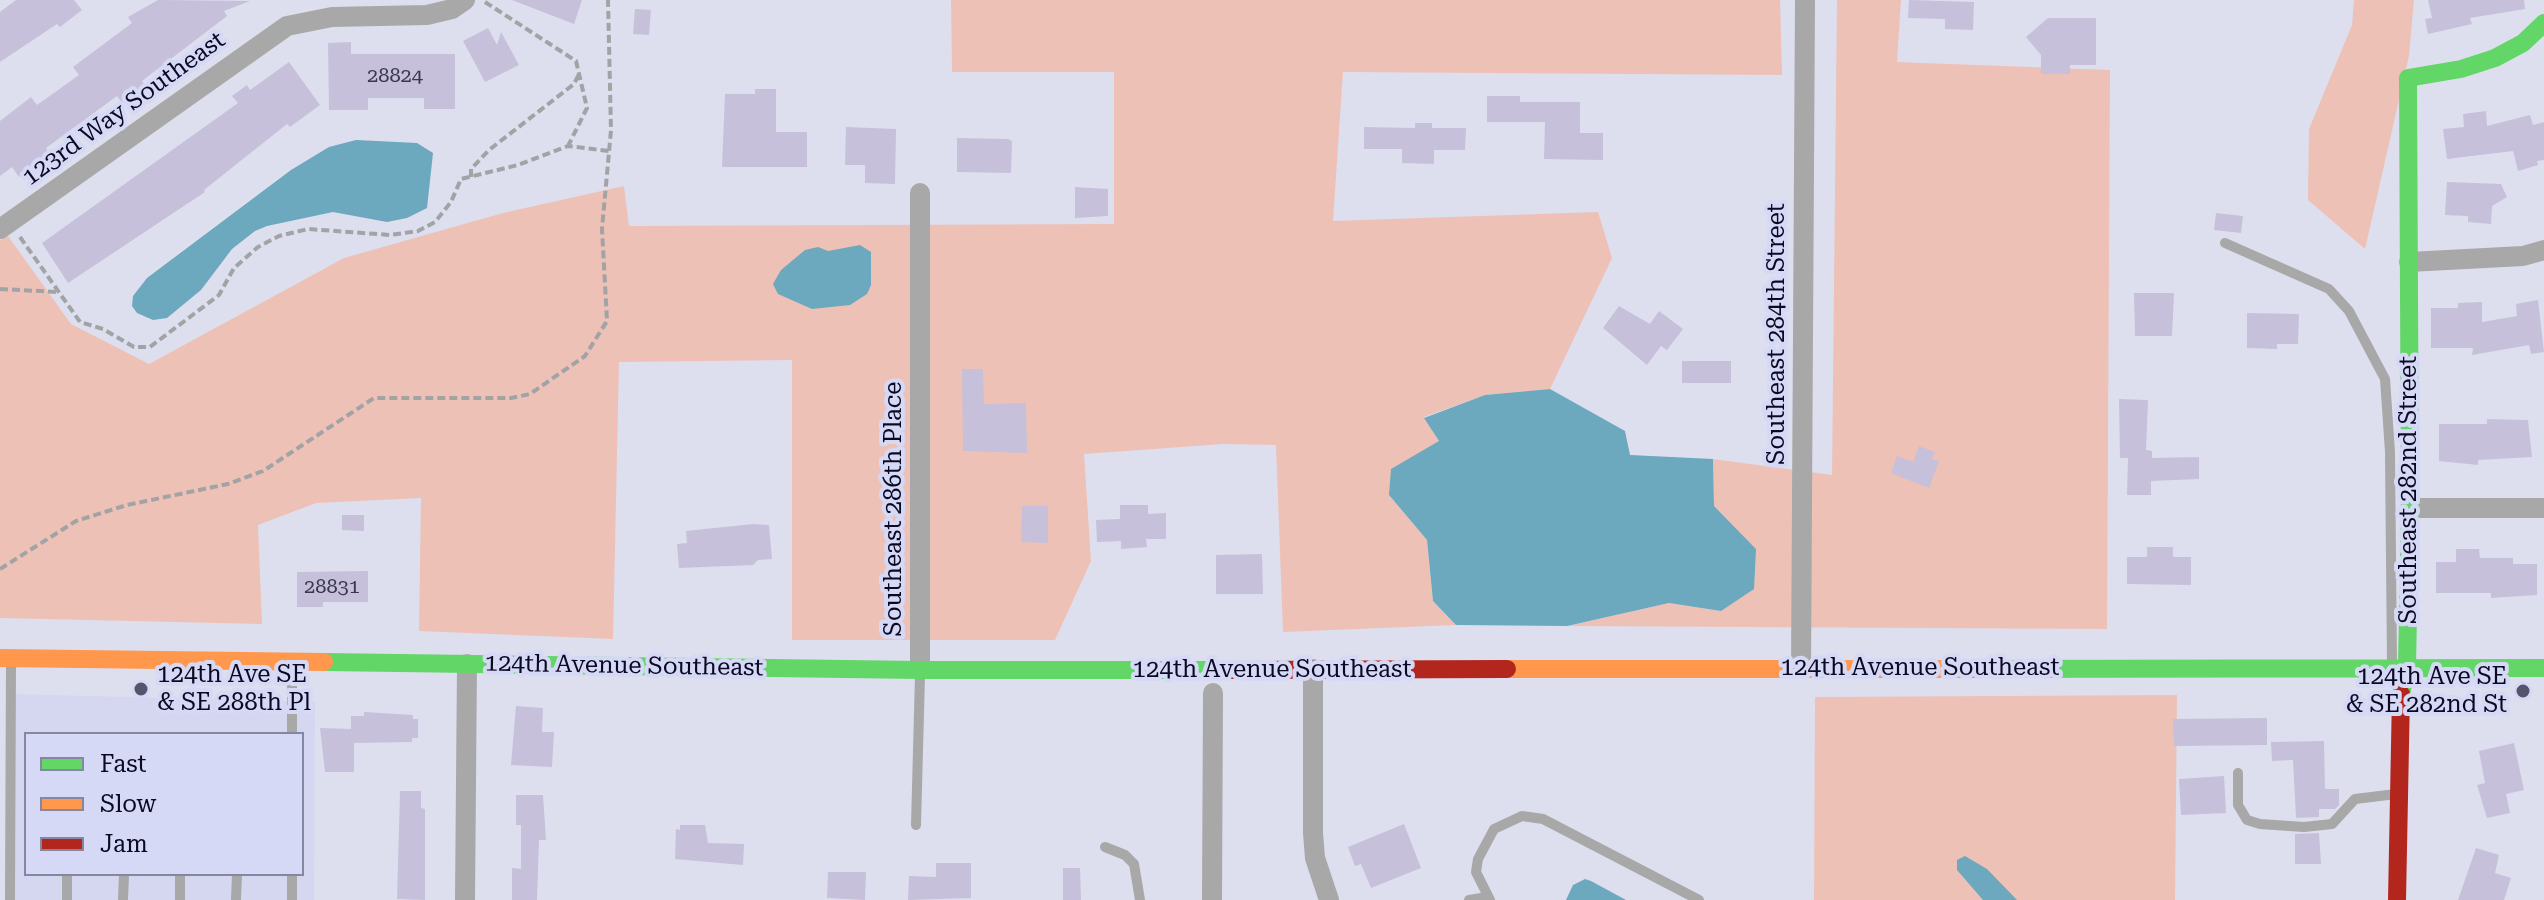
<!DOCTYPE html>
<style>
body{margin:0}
#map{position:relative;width:2544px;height:900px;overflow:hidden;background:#dddfef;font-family:"Roboto Serif",serif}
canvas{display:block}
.legend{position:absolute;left:24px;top:732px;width:280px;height:144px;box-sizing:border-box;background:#d6d9f6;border:2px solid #8586a1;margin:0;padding:10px 14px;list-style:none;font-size:24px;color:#0b0922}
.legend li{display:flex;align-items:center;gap:16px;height:40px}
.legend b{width:40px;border:2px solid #8586a1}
</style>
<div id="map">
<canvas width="2544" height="900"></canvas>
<ul class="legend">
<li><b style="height:10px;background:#63d668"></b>Fast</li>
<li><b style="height:10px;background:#ff974d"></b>Slow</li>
<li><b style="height:10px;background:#b3261e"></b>Jam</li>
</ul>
</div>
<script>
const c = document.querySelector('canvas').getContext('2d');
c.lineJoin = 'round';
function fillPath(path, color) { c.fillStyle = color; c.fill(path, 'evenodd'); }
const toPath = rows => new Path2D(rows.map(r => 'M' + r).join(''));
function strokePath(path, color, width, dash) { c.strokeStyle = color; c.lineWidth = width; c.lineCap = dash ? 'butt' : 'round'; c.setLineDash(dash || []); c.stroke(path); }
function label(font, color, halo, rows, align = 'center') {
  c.font = font + ' "Roboto Serif",serif'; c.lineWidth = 8; c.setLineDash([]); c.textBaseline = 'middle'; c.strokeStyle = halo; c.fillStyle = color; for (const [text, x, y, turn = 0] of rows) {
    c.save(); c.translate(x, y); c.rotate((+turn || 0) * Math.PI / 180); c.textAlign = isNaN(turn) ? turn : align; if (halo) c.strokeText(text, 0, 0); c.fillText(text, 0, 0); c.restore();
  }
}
fillPath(toPath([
 [14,694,315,702,314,900,14,900],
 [26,734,302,734,302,874,26,874]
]), '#d5d7f0');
fillPath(toPath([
 [951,0,1780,0,1782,75,1343,72,1333,221,1598,212,1612,258,1550,389,1485,395,1424,417,1439,441,1389,495,1427,540,1433,601,1456,625,1283,632,1276,445,1223,444,1084,454,1091,561,1055,640,792,640,792,360,619,362,613,639,419,631,421,498,316,503,258,525,262,624,0,618,0,240,8,236,71,324,149,364,344,258,503,213,624,186,629,226,1114,224,1114,72,952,72],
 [1837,0,1901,0,1897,62,2110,70,2107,629,1567,626,1669,603,1721,611,1756,549,1714,506,1713,459,1832,475],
 [2354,0,2414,0,2409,56,2365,249,2308,200,2309,129,2352,25],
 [2177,695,2175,900,1814,900,1815,697]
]), '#eec1b7');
fillPath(toPath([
 [356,140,417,143,433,153,427,208,407,218,387,222,333,212,267,226,255,231,232,249,201,290,167,318,153,320,137,313,132,306,133,296,147,278,291,170,329,147],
 [860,245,871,252,871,285,867,294,850,305,812,309,778,294,773,284,781,270,805,250,818,247,828,251],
 [1550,389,1625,431,1630,455,1713,459,1714,506,1756,549,1754,589,1721,611,1669,603,1567,626,1456,625,1433,601,1427,540,1389,495,1391,469,1439,441,1424,418,1485,395],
 [1965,856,1987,869,2017,900,1983,900,1957,870,1957,860],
 [1585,879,1591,881,1626,900,1566,900,1573,885]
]), '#6ca8be');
fillPath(toPath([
 [16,0,74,0,82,10,60,27,57,24,0,62,0,12],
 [158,0,250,1,224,11,227,16,142,81,146,86,123,104,117,96,46,148,49,153,19,177,12,167,0,176,0,121,31,97,37,105,79,75,73,67,132,23,128,17],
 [512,0,582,0,574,24],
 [1909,0,1974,2,1973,30,1945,29,1945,19,1908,18],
 [2428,0,2524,0,2525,9,2470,18,2472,24,2428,34,2425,19,2432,18],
 [635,9,651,10,649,35,633,34],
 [2048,18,2096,18,2096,65,2070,65,2070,74,2041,74,2041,55,2026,37],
 [488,28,497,45,501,32,519,65,485,82,463,41],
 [351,42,351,54,455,54,455,109,424,109,424,98,368,98,368,110,329,110,328,43],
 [289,62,320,105,290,127,287,124,204,190,205,192,68,283,42,243,238,103,232,96,247,85,250,90],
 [755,89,776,89,776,132,807,132,807,167,722,167,725,94,755,94],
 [1487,96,1520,96,1520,102,1580,102,1580,133,1603,133,1603,160,1544,159,1545,122,1487,122],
 [2486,111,2487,126,2530,115,2533,125,2544,122,2544,160,2537,161,2538,165,2518,171,2513,151,2447,159,2443,129,2464,127,2463,114],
 [1415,123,1432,123,1432,128,1466,128,1465,150,1434,150,1434,164,1402,163,1402,149,1364,149,1364,127,1415,128],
 [846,127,896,129,895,184,865,183,865,165,845,165],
 [957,138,1008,139,1012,141,1011,173,957,172],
 [2447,182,2501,184,2507,197,2492,206,2491,224,2468,222,2468,216,2445,215],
 [1075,187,1108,189,1108,216,1075,218],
 [2216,213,2243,216,2241,233,2214,230],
 [2134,293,2174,293,2172,336,2135,336],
 [2538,300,2544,352,2531,354,2529,345,2472,355,2473,348,2431,348,2431,308,2458,308,2458,303,2482,302,2482,322,2517,316,2516,304],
 [1619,306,1650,324,1659,311,1683,329,1667,350,1661,346,1647,365,1603,328],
 [2247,313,2299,314,2298,344,2277,344,2277,349,2247,348],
 [1682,361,1731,361,1731,383,1682,383],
 [962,369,983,369,984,404,1026,403,1027,453,963,451],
 [2119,399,2148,400,2146,450,2152,451,2152,458,2199,457,2199,479,2151,481,2151,495,2127,495,2128,458,2120,458],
 [2487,419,2528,420,2532,457,2478,460,2478,465,2439,461,2439,424,2487,424],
 [1919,446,1935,452,1932,459,1939,461,1929,488,1891,473,1897,456,1913,462],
 [1120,505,1148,505,1148,514,1166,513,1166,539,1146,539,1147,547,1121,549,1121,541,1097,542,1096,520,1120,519],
 [1022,506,1048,506,1048,543,1021,542],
 [342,515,364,515,364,531,342,530],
 [753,524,769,525,772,559,758,560,753,565,679,568,677,544,687,543,686,531],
 [2147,547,2173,547,2173,557,2191,557,2191,585,2127,584,2127,557,2147,557],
 [2456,549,2479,549,2480,558,2513,558,2513,564,2537,564,2537,595,2491,598,2491,593,2436,593,2436,562,2456,562],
 [1262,554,1263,594,1216,594,1216,555],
 [368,571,368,602,323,602,323,607,297,607,297,572],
 [516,706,543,708,542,732,554,732,552,767,511,765],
 [364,712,413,715,413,719,418,719,418,738,412,738,412,742,354,743,354,772,325,772,320,728,351,729,351,716,364,716],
 [2267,718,2267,745,2174,746,2173,719],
 [2324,741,2325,789,2339,789,2339,805,2335,809,2319,809,2319,817,2296,818,2293,760,2272,761,2271,742],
 [2514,743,2524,790,2506,794,2510,813,2487,818,2477,785,2485,783,2479,751],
 [2224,776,2226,813,2181,815,2179,779],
 [400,791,421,791,421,808,425,809,425,900,397,899],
 [516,795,543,795,546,840,539,840,537,900,512,900,512,868,521,869,521,825,516,825],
 [1404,824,1421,868,1371,888,1361,864,1355,866,1348,847],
 [680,825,705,825,708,843,744,844,743,865,675,859,676,829,680,830],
 [2319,833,2321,864,2295,864,2295,834],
 [2476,848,2499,855,2495,873,2511,878,2504,900,2458,900],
 [936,863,971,863,971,898,908,900,909,876,936,877],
 [1063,868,1080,868,1081,900,1063,900],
 [828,872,866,872,865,900,827,898]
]), '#c6c0db');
strokePath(toPath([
 [485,2,576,61,587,108,568,146],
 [471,177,471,169,489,150,574,84,580,72],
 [20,237,80,322,103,329,134,347,150,347,219,295,234,268,258,247,279,236,308,229,390,235,418,231,435,222,451,202,461,179,518,165,568,146,609,151],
 [0,289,58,292],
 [0,569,76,521,127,505,228,484,263,471,374,398,511,398,530,394,585,356,607,321,602,229,611,130,608,0]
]), '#a2a3a5', 4, [8, 4]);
strokePath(toPath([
 [2225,243,2329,289,2349,311,2385,379,2390,452,2392,664],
 [292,664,292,734],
 [2238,773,2238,805,2247,820,2260,824,2304,827,2332,824,2355,799,2396,794],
 [916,825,920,675],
 [1105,847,1125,855,1134,864,1140,900],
 [292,874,292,900],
 [10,900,11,660],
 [67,900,67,874],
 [123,900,124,874],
 [180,900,180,874],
 [236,900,237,874],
 [1469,900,1488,897],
 [1490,900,1476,872,1478,859,1494,829,1522,816,1543,819,1699,900]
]), '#a7a8a7', 10);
strokePath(toPath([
 [920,193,920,670],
 [0,229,287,26,332,17,427,15,452,9,465,0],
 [2409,262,2523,256,2544,250],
 [2410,508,2544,508],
 [1313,669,1313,833,1315,858,1329,900],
 [1801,669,1805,0],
 [465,900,467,664],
 [1212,900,1213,693]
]), '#a7a8a7', 20);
strokePath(toPath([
 [324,662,920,670,1220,670],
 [1973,669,2544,668],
 [2401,694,2407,666,2410,508,2408,78,2461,69,2495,58,2523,43,2544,23]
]), '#63d668', 18);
strokePath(toPath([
 [0,658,324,662],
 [1507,669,1973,669]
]), '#ff974d', 18);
strokePath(toPath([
 [1220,670,1507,669],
 [2397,900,2401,694]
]), '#b3261e', 18);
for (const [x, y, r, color] of [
 [141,689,8,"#54546a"],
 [2523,691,8,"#54546a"]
]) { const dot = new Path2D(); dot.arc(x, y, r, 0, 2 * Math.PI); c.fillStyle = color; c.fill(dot); strokePath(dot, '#d6d9f6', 3); }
label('20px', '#3a3750', null, [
 ["28824",395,76],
 ["28831",332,587]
]);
label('24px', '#0b0922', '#d6d9f6', [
 ["123rd Way Southeast",124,109,-36],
 ["Southeast 284th Street",1777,334,-90],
 ["Southeast 282nd Street",2409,490,-90],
 ["Southeast 286th Place",894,509,-90],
 ["124th Avenue Southeast",624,666,1],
 ["124th Avenue Southeast",1920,668],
 ["124th Avenue Southeast",1272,670]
]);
label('24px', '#0b0922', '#d6d9f6', [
 ["124th Ave SE",157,675],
 ["& SE 288th Pl",157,703],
 ["124th Ave SE",2507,677,"right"],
 ["& SE 282nd St",2507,705,"right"]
], 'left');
</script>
